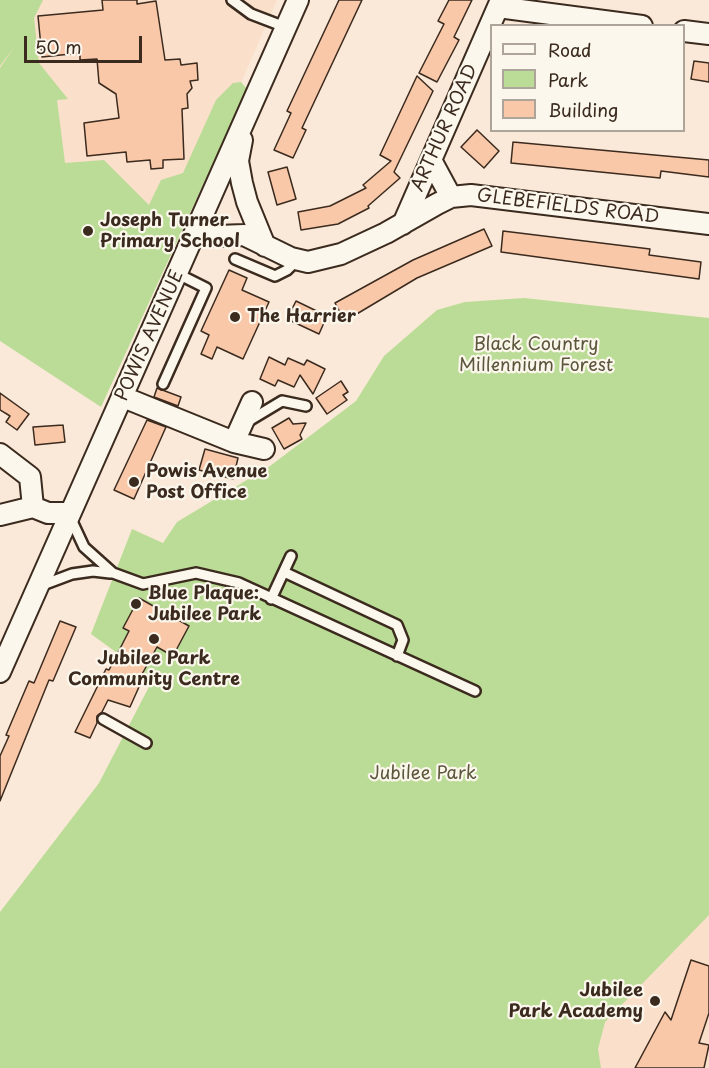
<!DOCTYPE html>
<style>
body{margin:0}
#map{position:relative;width:709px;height:1068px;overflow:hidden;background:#fae9d8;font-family:"Playpen Sans",sans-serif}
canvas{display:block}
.legend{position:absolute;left:490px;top:24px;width:195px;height:108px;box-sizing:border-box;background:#fbf7ec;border:2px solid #aea59a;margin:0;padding:8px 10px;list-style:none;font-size:18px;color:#3b2a1e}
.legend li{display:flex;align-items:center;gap:12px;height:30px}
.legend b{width:30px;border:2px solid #aea59a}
.scale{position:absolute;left:24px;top:36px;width:118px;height:27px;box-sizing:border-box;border:3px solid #3b2a1e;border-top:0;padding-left:8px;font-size:18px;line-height:21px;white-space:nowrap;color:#3b2a1e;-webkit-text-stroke:4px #fbf7ec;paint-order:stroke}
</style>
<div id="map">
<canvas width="709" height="1068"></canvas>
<ul class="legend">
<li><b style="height:8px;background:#fbf7ec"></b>Road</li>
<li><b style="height:16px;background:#bbdc96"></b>Park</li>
<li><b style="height:16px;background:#f9c8a9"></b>Building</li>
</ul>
<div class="scale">50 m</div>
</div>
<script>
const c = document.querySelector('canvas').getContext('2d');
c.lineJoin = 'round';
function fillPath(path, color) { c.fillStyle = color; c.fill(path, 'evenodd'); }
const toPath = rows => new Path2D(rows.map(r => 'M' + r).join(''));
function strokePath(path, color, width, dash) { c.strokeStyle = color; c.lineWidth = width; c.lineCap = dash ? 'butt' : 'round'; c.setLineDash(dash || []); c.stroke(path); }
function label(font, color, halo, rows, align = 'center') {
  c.font = font + ' "Playpen Sans",sans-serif'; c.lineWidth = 4.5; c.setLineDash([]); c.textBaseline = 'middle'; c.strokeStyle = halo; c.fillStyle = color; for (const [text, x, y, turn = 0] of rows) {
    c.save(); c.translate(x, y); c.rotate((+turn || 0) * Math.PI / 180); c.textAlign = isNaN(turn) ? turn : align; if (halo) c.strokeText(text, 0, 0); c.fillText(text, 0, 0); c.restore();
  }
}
fillPath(toPath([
 [15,0,277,0,106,394,0,324,0,26],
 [709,896,709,1068,588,1068,577,1025]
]), '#fadfca');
fillPath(toPath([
 [0,0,43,0,34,18,39,63,68,99,57,100,65,163,104,160,149,205,161,180,183,173,216,100,233,83,241,82,247,89,101,407,0,341,0,68,14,47,0,66],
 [524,298,709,318,709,915,605,1022,598,1049,601,1068,0,1068,0,912,99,783,153,679,91,634,132,529,163,543,177,522,270,466,356,401,384,356,437,310,465,302]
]), '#bbdc96');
const building = toPath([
 [102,0,137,0,137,4,156,1,165,60,180,59,181,65,197,63,198,80,190,81,192,88,187,94,188,108,182,109,184,159,163,160,163,168,151,169,150,160,127,162,126,152,87,156,84,123,119,118,116,94,99,83,97,59,80,60,80,53,42,57,38,16,103,10,102,0],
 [339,0,362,0,302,128,306,130,293,158,274,150,291,113,287,111,339,0],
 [449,0,472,0,454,37,459,40,437,82,419,73,444,24,438,21,449,0],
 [694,61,709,63,709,82,691,79,694,61],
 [417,76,433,91,394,172,400,178,368,206,369,208,338,224,301,230,298,212,330,206,366,188,363,185,391,161,380,155,417,76],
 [477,130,499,151,484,168,461,147,477,130],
 [513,142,709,160,709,177,661,171,660,178,511,163,513,142],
 [287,167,296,199,277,205,268,172,287,167],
 [484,229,492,246,417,278,345,321,335,303,413,260,484,229],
 [503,231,650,249,649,255,701,262,699,279,501,252,503,231],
 [229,270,247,278,242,290,269,302,243,359,217,347,212,359,201,354,209,335,201,331,229,270],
 [296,301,327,316,319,334,287,319,296,301],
 [269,357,285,365,288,358,304,365,307,360,325,369,313,394,300,375,294,387,278,380,275,386,260,379,269,357],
 [341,381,348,392,343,395,347,400,327,414,316,398,341,381],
 [157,388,181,397,178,406,154,397,157,388],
 [0,393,29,414,17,430,6,422,10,416,0,410,0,393],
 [289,418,293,424,306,423,300,435,302,439,284,449,272,428,289,418],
 [147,420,166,427,134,499,114,490,147,420],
 [63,425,65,442,35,445,33,427,63,425],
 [205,449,238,458,233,479,199,470,205,449],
 [139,598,189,626,173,656,157,647,141,676,143,678,130,707,108,700,102,712,97,716,97,723,90,738,75,732,106,669,109,670,129,631,123,628,139,598],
 [60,621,76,627,53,681,49,680,0,801,0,756,9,736,6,735,29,681,34,683,60,621],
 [691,960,709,966,709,1013,699,1043,709,1045,704,1068,635,1068,665,1012,671,1020,691,960]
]);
fillPath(building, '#f9c8a9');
strokePath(building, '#3b2a1e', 1.5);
const lane = toPath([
 [232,0,251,14,285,27],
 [235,259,275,276,287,270,297,260],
 [163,384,206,288,178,274],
 [247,422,282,401,306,406],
 [70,517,84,547,113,573,143,584,196,573,239,583,475,691],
 [284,572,397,625,403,640,397,656],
 [40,586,72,574,93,571,110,573],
 [271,599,291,556],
 [103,719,146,743]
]);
const street = toPath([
 [498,7,642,26],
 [684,31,709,34],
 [242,140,238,161,242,183,247,202,265,246],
 [431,160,451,197],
 [403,224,501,0],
 [195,234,217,236,244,235,291,258,308,262,341,254,386,233,437,204,451,197,471,195,709,224],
 [123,397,234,442,264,449],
 [234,442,252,402],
 [0,454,30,477,33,507],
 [0,515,33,507,48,513,69,513],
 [0,672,298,0]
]);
strokePath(lane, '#3b2a1e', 14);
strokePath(street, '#3b2a1e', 24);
strokePath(lane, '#fbf7ec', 9);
strokePath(street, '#fbf7ec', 20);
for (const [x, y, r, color] of [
 [88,231,6,"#3b2a1e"],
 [235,317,6,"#3b2a1e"],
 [134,482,6,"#3b2a1e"],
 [136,604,6,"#3b2a1e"],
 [154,639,6,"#3b2a1e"],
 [655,1001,6,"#3b2a1e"]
]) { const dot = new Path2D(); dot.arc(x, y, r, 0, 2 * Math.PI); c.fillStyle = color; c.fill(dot); strokePath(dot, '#fbf7ec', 2); }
label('18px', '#3b2a1e', '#fbf7ec', [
 ["ARTHUR ROAD",445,128,-66],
 ["GLEBEFIELDS ROAD",568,207,7],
 ["POWIS AVENUE",150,336,-66]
]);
label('bold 18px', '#3b2a1e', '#fbf7ec', [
 ["Joseph Turner",100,221],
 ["Primary School",100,242],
 ["The Harrier",247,317],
 ["Powis Avenue",146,472],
 ["Post Office",146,493],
 ["Blue Plaque:",148,594],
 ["Jubilee Park",148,615],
 ["Jubilee Park",154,659,"center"],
 ["Community Centre",154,680,"center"],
 ["Jubilee",643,991,"right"],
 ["Park Academy",643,1012,"right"]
], 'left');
label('18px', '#5b563c', '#fbf7ec', [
 ["Black Country",536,345],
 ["Millennium Forest",536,366],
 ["Jubilee Park",423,774]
]);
</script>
